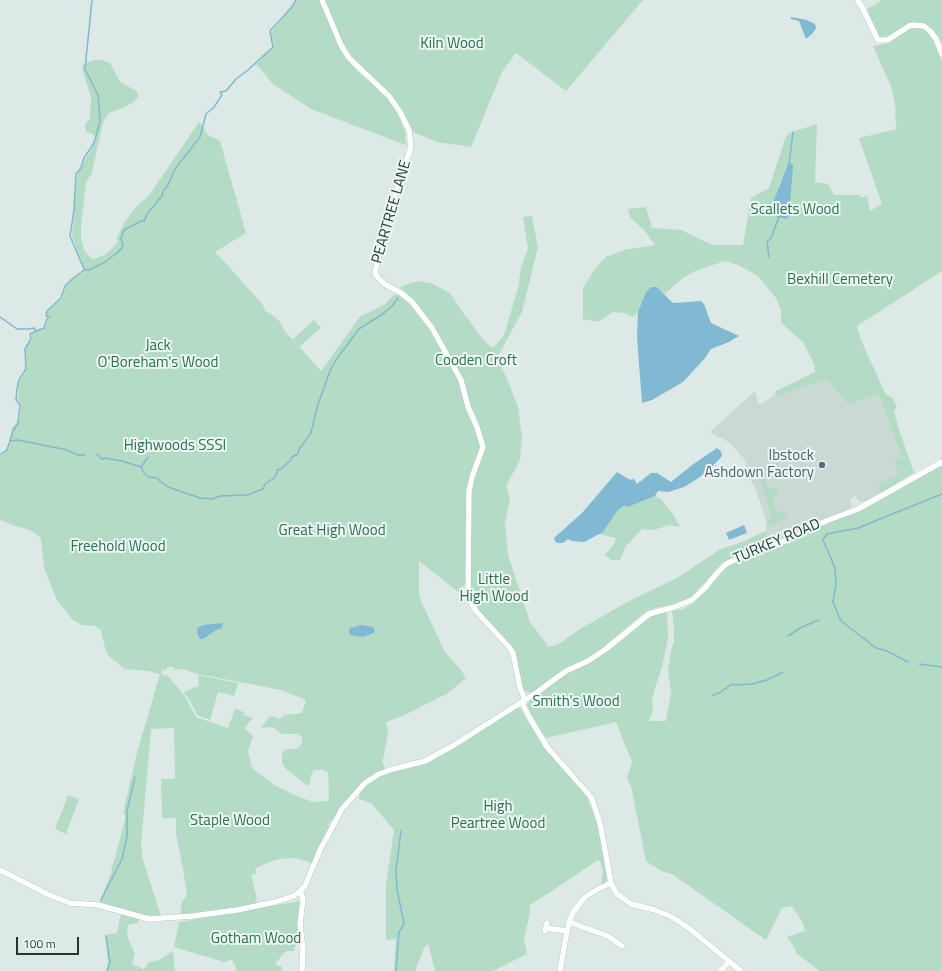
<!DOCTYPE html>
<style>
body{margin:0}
#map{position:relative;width:942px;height:971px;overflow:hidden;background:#dce9e6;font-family:"Titillium Web",sans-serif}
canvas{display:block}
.scale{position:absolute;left:16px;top:937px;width:63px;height:18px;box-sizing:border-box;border:2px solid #1e3936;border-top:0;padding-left:5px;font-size:12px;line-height:14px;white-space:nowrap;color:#1e3936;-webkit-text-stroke:3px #edf6f3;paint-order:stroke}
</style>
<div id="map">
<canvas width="942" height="971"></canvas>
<div class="scale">100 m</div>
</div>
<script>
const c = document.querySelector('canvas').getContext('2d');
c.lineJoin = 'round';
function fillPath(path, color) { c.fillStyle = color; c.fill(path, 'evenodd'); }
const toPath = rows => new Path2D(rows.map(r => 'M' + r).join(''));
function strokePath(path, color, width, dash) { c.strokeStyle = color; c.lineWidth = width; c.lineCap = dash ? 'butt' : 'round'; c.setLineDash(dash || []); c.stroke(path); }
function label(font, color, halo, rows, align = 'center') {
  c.font = font + ' "Titillium Web",sans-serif'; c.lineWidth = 4; c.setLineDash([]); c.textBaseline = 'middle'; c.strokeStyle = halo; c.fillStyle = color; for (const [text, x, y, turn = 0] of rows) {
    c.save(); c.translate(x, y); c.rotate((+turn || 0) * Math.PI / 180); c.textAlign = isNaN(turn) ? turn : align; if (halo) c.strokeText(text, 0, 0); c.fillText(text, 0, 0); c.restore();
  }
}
fillPath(toPath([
 [826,379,848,405,878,394,902,457,899,474,877,484,881,493,866,501,861,502,857,500,856,496,853,497,850,499,852,506,848,510,772,543,766,531,766,519,755,488,747,473,745,460,730,443,710,432,755,391,759,405,775,395,777,397]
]), '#cbd9d5');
fillPath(toPath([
 [297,0,320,0,344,54,357,71,387,97,398,114,405,131,406,145,311,109,273,84,256,64,274,46,271,33],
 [325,0,643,0,566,91,516,53,502,72,471,147,437,142,413,132,402,111,346,51],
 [882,0,942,0,942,45,939,37,932,30,909,23,886,37,879,37,867,9],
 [912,28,917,28,924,29,930,34,933,40,942,62,942,271,857,326,861,340,886,395,892,397,897,407,894,411,899,430,914,473,881,493,877,484,899,474,894,461,902,457,878,394,848,405,826,379,777,397,775,395,776,391,815,372,814,364,803,342,781,323,781,311,776,298,758,276,738,265,725,261,695,271,683,278,665,294,657,287,646,292,638,312,633,317,624,313,613,312,598,322,583,319,583,288,596,267,606,257,624,250,655,245,645,231,630,217,628,209,646,207,652,228,681,230,712,245,743,245,751,198,769,188,785,139,789,133,817,124,815,182,828,184,834,195,860,195,861,198,867,196,870,211,882,204,859,138,897,129,895,118,896,110,892,89,873,46,884,44],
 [94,60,101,60,110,63,120,82,137,91,138,97,134,102,123,108,109,113,103,122,92,172,86,183,81,225,81,238,84,250,91,258,94,259,106,254,118,242,117,237,124,223,135,208,150,194,199,122,208,135,220,141,246,233,215,252,231,269,263,305,265,311,274,316,280,322,284,330,321,371,360,317,385,304,394,295,399,295,410,303,430,328,461,386,480,447,467,510,465,534,466,557,465,585,461,587,459,590,465,594,466,598,419,561,419,594,421,601,445,652,461,670,466,678,448,693,407,714,386,722,388,733,384,756,382,761,385,768,369,778,357,788,343,804,333,820,330,822,328,825,330,827,312,863,295,858,279,859,264,864,255,869,256,873,251,875,257,899,256,900,257,904,180,915,182,902,187,895,184,875,176,834,176,818,162,818,161,779,175,779,174,728,151,729,141,845,143,860,161,916,142,915,99,903,112,871,111,870,116,854,126,815,123,814,137,753,160,674,149,671,125,669,109,656,105,648,101,630,95,626,82,625,73,620,57,600,44,568,41,538,30,530,15,526,0,520,0,457,8,450,10,445,11,442,9,440,12,428,18,422,18,417,20,417,21,405,17,399,19,395,18,389,20,381,27,369,25,350,28,344,32,341,32,334,40,330,44,331,45,330,45,326,49,317,47,316,46,314,50,308,62,299,66,286,71,280,85,271,72,236,77,175,97,139,94,135,86,131,85,125,90,118,91,97,82,69,83,64],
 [168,667,174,667,174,670,183,669,198,674,281,690,306,700,302,713,285,715,280,719,270,716,261,728,273,727,282,734,298,734,302,738,302,743,298,748,284,750,282,755,282,761,284,767,307,786,310,783,311,775,314,770,322,770,328,772,329,801,313,802,297,796,274,785,252,768,248,751,253,736,244,728,253,718,244,715,244,712,235,709,228,728,196,717,185,696,168,676,161,674,162,670,165,671],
 [532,216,538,247,522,312,497,358,507,379,518,407,522,437,520,460,506,486,510,499,505,524,508,555,530,622,549,647,559,644,580,629,631,600,677,578,719,550,742,542,766,531,772,543,717,570,690,598,671,606,660,607,648,610,600,650,552,679,531,693,522,690,515,652,512,646,481,613,470,595,471,558,470,537,471,491,474,480,485,448,452,360,428,318,400,287,404,285,419,281,433,284,450,293,464,314,484,341,493,348,504,335,518,288,521,267,528,248,523,217],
 [314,320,321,328,299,347,293,339],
 [768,466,769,469,766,475,763,476,767,488,771,487,777,489,778,493,777,495,772,497,775,507,774,508,776,512,785,510,788,517,769,528,768,520,771,515,757,471],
 [942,466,942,971,820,971,796,953,795,948,787,937,805,931,803,923,792,906,782,908,766,940,672,874,661,871,646,861,631,786,627,779,632,762,616,722,546,738,531,716,527,705,531,699,557,680,643,622,658,613,665,611,667,612,668,639,662,667,655,688,652,700,653,710,649,721,666,721,671,693,668,671,671,651,674,641,674,630,672,611,683,609,694,603,719,574,728,566,746,557,781,547,826,523,854,514,905,484],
 [655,496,661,499,675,517,680,527,669,525,654,530,642,529,626,546,620,560,611,560,605,555,614,544,616,538,598,534,603,532,618,510,624,506,628,507],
 [198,675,238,683,234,696,218,692,210,720,197,715,192,704,184,692,199,686],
 [517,708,521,709,527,721,536,732,587,797,599,830,607,876,606,881,603,884,601,884,603,871,600,861,598,860,555,889,530,905,530,913,524,939,527,954,493,971,435,971,428,943,424,948,415,971,394,971,396,939,386,940,386,885,394,830,371,803,359,799,360,793,366,786,379,777,390,772,431,761,467,741,503,715],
 [68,795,79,799,66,834,55,829],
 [300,901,300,941,299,944,294,947,294,951,287,951,283,954,275,964,282,967,281,971,237,971,232,959,224,962,174,947,179,922],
 [121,914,139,919,137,923,128,925,127,928,128,938,135,954,132,964,144,969,149,962,159,960,173,951,175,971,106,971,108,962,105,935,117,933]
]), '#b4dcc5');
fillPath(toPath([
 [791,17,807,20,815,24,816,28,812,34,806,39,799,21,791,19],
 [791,163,793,166,789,216,786,219,770,215,768,213,780,186,788,164],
 [651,287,657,287,673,303,701,301,704,304,711,323,739,336,729,342,711,349,705,358,683,382,652,400,642,403,637,337,638,312,646,292],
 [717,448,721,451,722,456,710,469,697,479,684,487,668,492,658,491,655,496,628,507,624,506,618,510,603,532,584,542,571,541,568,539,563,543,557,543,555,541,554,538,582,513,617,472,630,480,634,479,637,484,651,473,657,473,671,482,692,465],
 [744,525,747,533,729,540,726,533],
 [223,623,222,628,216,630,203,639,200,639,197,633,197,628,203,625],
 [362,625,373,627,375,630,374,633,363,637,350,635,349,631,350,628]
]), '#81b8d2');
strokePath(toPath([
 [789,164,793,132],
 [769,257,767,242,771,238,779,217],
 [84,269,70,236,74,210,76,174,81,168,84,158,94,143,100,121,98,95,85,69,92,0],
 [0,317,17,329,29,329,34,328,36,331],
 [10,441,18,440,67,450,78,455,85,455],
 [97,454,102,459,105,458,122,461,141,467,144,473,149,477,157,478,162,483,168,487,200,498,212,499,220,496,247,495,263,489,265,484,274,478,277,473,277,470,281,469,290,461,292,457,298,454,298,451,311,433,318,404,330,371,336,360,359,329,384,313,392,306,398,298],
 [0,455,7,450,14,429,18,423,20,405,16,400,17,389,19,380,26,369,25,349,31,339,30,334,41,329,45,329,44,327,47,319,49,317,46,316,47,311,61,298,65,286,71,280,84,270,89,270,105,262,118,252,123,246,121,238,124,230,143,220,144,222,147,214,162,196,163,191,168,185,175,169,200,137,206,114,214,107,222,95,220,92,226,91,236,79,248,70,273,47,270,31,291,8,296,0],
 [141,467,148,457],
 [788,636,802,627,819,620],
 [908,662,887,651,876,648,841,621,833,602,836,585,835,568,823,540,827,534,858,528,942,494],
 [919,664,942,667],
 [712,696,721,692,732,684,734,685,752,684,767,680,783,672],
 [101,900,122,859,127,837,127,811,135,777],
 [106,936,110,963,107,971],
 [396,971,399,932,404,924,397,889,396,870,401,831]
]), '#81b8d2', 1.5);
const minor = toPath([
 [322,0,341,45,349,58,389,96,400,112,409,130,411,147,385,224,375,273,377,277,386,285,401,293,412,302,432,328,461,380,468,407,477,427,483,447,472,477,469,491,468,594,470,601,476,611,509,647,513,653,520,688,524,697,523,705,531,720,547,747,591,797,593,802,600,823,611,883,617,894,631,904,655,910,672,917,690,929,741,971],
 [857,0,861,5,878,40,888,40,909,26,913,25,924,26,930,31,936,39,942,54],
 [0,870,47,894,70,903,98,905,149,919,193,916,237,910,275,902,294,896,300,891,305,886,320,850,342,809,365,783,379,774,393,769,425,761,454,745,536,693,566,671,588,661,606,649,649,614,674,607,692,600,705,588,717,573,726,564,745,555,776,545,826,521,858,509,942,462],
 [300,891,303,899,300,924,303,949,302,971],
 [569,922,608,936,622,946],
 [546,928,567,931],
 [545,931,547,923],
 [560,971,567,931,571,917,574,911,585,897,598,889,611,883],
 [720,971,729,962]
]);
strokePath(minor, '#9fb1ae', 6);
strokePath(minor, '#fff', 5.5);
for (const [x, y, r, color] of [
 [822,465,4,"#5c6f8a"]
]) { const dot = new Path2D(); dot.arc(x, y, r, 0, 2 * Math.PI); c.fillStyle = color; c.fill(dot); strokePath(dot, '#edf6f3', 1.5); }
label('15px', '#277150', '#edf6f3', [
 ["Kiln Wood",452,44],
 ["Scallets Wood",795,210],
 ["Bexhill Cemetery",840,280],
 ["Jack",158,346],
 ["O'Boreham's Wood",158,363],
 ["Cooden Croft",476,361],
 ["Highwoods SSSI",175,446],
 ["Great High Wood",332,531],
 ["Freehold Wood",118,547],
 ["Little",494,580],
 ["High Wood",494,597],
 ["Smith's Wood",576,702],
 ["High",498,807],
 ["Peartree Wood",498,824],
 ["Staple Wood",230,821],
 ["Gotham Wood",256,939]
]);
label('15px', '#1e3936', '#edf6f3', [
 ["PEARTREE LANE",392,212,-74],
 ["TURKEY ROAD",777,542,-23]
]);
label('15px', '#4e5e75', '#edf6f3', [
 ["Ibstock",814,456],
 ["Ashdown Factory",814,473]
], 'right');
</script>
